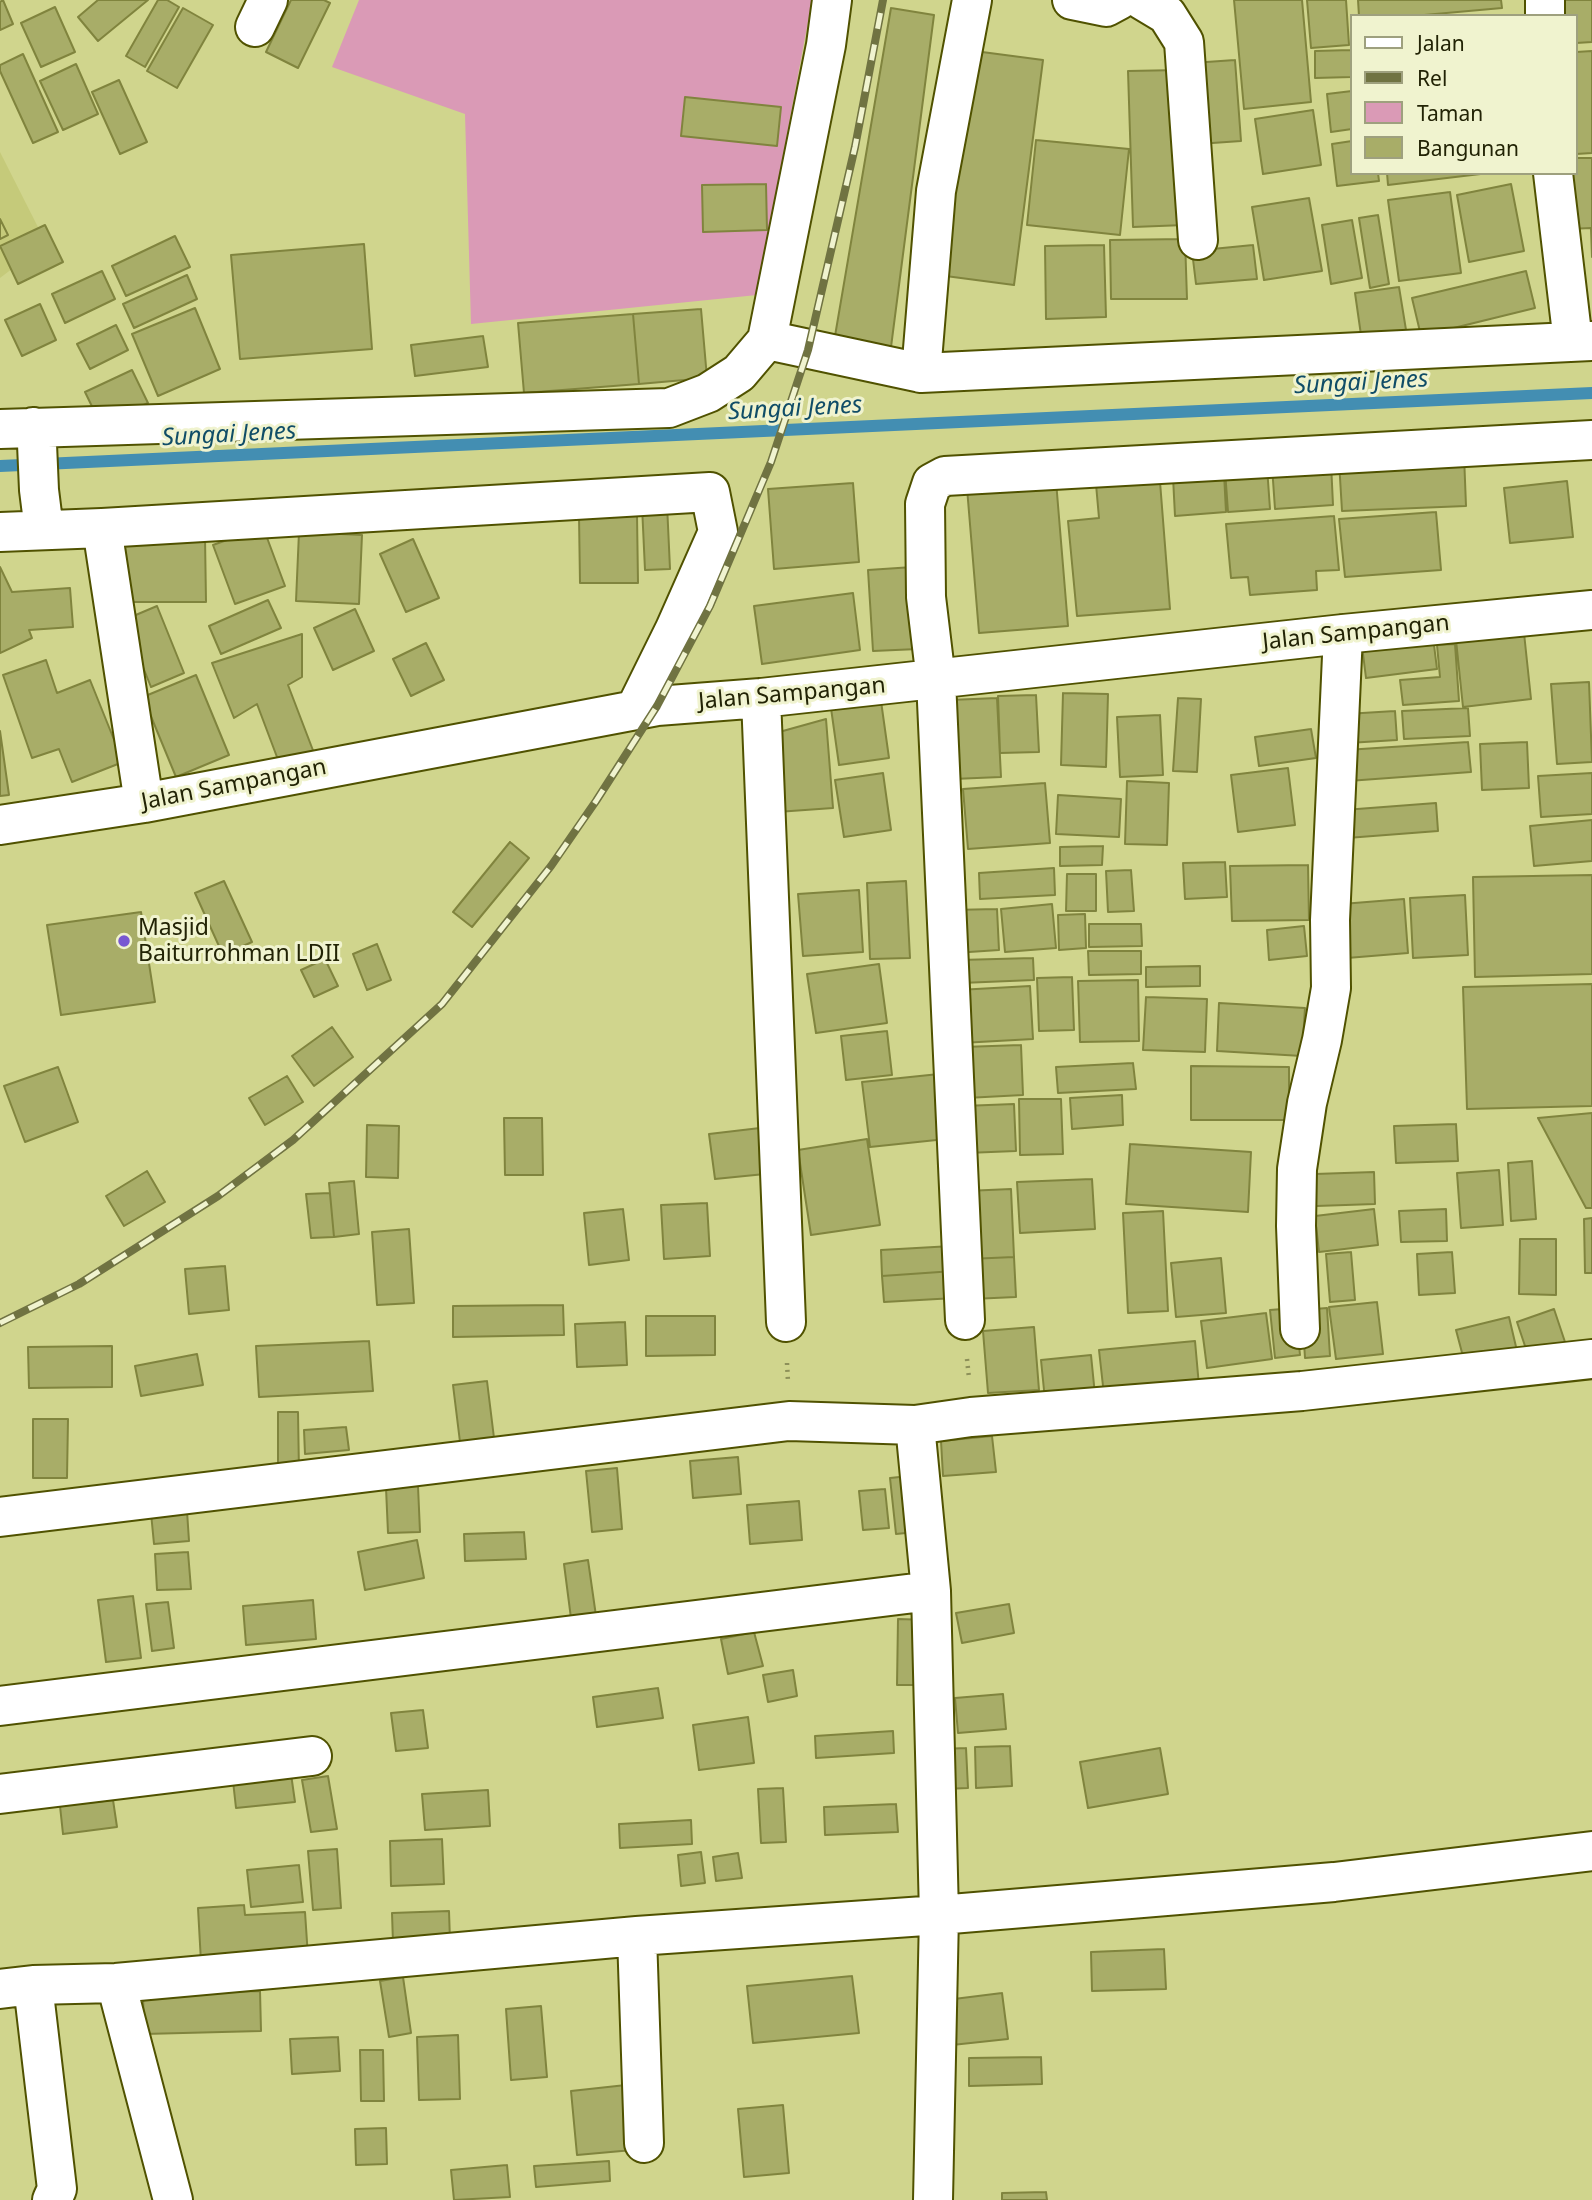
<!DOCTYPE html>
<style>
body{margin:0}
#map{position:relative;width:1592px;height:2200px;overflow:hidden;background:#d0d58d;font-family:"Noto Sans",sans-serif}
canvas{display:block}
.legend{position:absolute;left:1350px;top:14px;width:228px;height:161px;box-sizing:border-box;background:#f0f3cf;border:2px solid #9ea07e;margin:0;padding:9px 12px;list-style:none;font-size:21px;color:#222305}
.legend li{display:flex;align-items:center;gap:14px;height:35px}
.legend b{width:35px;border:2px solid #9ea07e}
</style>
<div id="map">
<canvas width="1592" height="2200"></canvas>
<ul class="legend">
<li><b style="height:9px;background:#fff"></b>Jalan</li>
<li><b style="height:9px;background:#707342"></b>Rel</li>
<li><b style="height:19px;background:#da9ab6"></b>Taman</li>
<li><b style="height:19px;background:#a8ad68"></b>Bangunan</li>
</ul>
</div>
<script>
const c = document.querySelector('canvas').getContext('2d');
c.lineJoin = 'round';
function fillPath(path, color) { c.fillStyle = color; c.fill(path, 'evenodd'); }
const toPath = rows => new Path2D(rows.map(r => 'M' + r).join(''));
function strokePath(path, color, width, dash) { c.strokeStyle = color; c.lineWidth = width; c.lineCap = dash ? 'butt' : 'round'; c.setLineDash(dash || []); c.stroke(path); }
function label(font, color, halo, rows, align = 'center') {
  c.font = font + ' "Noto Sans",sans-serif'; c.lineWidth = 6; c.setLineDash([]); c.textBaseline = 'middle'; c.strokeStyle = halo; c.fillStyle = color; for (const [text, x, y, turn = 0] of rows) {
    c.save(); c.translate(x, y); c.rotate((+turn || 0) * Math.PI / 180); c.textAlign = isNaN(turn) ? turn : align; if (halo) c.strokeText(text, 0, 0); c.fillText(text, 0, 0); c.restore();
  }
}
fillPath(toPath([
 [0,152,46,243,0,278]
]), '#c5ca7a');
fillPath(toPath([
 [359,0,812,0,757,295,471,324,465,114,332,67]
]), '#da9ab6');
strokePath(toPath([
 [0,466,1592,393]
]), '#438eb2', 12);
const building = toPath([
 [3,0,13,24,0,30,0,2,3,0],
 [98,0,148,0,98,41,78,17,98,0],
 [158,0,167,0,179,7,145,67,126,56,158,0],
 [291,0,324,0,330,3,298,68,266,52,291,0],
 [1234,0,1302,0,1311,102,1244,109,1234,0],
 [1307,0,1346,0,1349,45,1311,48,1307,0],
 [1358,0,1501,0,1502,8,1413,16,1359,16,1358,0],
 [1557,0,1592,0,1592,42,1576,43,1576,16,1558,16,1557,0],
 [55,7,75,52,41,67,21,23,55,7],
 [183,8,213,25,177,88,147,71,183,8],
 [891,8,934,15,891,347,835,336,891,8],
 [1351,35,1352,77,1315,78,1315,51,1351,50,1351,35],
 [967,50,1043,60,1014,285,938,275,967,50],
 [1592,51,1592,153,1576,154,1576,52,1592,51],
 [23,54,58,132,33,143,0,71,0,65,23,54],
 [1235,60,1241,141,1198,144,1192,63,1235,60],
 [76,64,98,114,63,130,40,81,76,64],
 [1180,70,1185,225,1133,227,1128,71,1180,70],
 [119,80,147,142,120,154,92,92,119,80],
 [1352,91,1352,129,1331,132,1327,94,1352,91],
 [685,97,781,107,777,146,681,136,685,97],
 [1313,110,1321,165,1263,174,1255,119,1313,110],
 [1036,140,1129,149,1120,235,1027,225,1036,140],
 [1352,141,1352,173,1378,173,1379,181,1337,186,1332,144,1352,141],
 [1576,158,1592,158,1592,257,1591,228,1569,229,1566,173,1576,173,1576,158],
 [1387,173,1489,173,1388,185,1387,173],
 [766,184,767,230,703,232,702,185,766,184],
 [1511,184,1524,251,1469,262,1457,195,1511,184],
 [1450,192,1461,273,1399,281,1388,200,1450,192],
 [1309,198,1322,271,1264,280,1252,207,1309,198],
 [1378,215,1389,284,1370,288,1359,218,1378,215],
 [0,219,8,235,0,239,0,219],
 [0,219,8,235,0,239,0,219],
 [1352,220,1362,278,1331,284,1322,225,1352,220],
 [45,225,63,262,18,284,0,246,45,225],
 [175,236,190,267,126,296,112,266,175,236],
 [1185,239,1187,299,1111,299,1110,240,1185,239],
 [364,244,372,349,240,359,231,255,364,244],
 [1104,245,1106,317,1046,319,1045,246,1104,245],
 [1253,245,1257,279,1196,284,1192,251,1253,245],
 [102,271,115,299,65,323,52,294,102,271],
 [1526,271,1535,308,1421,336,1412,298,1526,271],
 [187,275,197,299,134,328,123,304,187,275],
 [1399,287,1407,336,1362,342,1355,293,1399,287],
 [40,304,56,340,22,356,5,320,40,304],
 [195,308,220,369,158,396,132,334,195,308],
 [701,309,707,378,639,384,633,314,701,309],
 [633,314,639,384,524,393,518,323,633,314],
 [116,325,128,350,90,369,77,344,116,325],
 [483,336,488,367,415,376,411,345,483,336],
 [132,370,148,403,101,425,85,392,132,370],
 [1464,455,1466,506,1342,511,1339,461,1464,455],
 [1331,463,1333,505,1275,509,1272,466,1331,463],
 [1267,467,1270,509,1228,512,1225,470,1267,467],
 [1159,469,1170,609,1077,616,1068,521,1099,518,1095,473,1159,469],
 [1224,473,1226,512,1175,516,1173,477,1224,473],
 [1056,481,1068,626,979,633,967,488,1056,481],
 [1567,481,1573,537,1510,543,1504,488,1567,481],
 [853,483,859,562,774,569,768,489,853,483],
 [667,504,670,569,645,570,642,506,667,504],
 [1436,512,1441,570,1345,577,1339,519,1436,512],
 [637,515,638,583,580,583,579,516,637,515],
 [1334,516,1339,570,1316,571,1317,590,1250,595,1248,577,1231,578,1226,524,1334,516],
 [263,527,285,586,235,604,213,545,263,527],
 [299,532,362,535,359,604,296,601,299,532],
 [120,537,205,537,206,602,121,602,120,537],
 [413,539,439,598,406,612,380,554,413,539],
 [0,567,12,592,70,588,73,627,29,630,32,638,0,653,0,567],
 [913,567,918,649,873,651,868,570,913,567],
 [853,593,860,650,762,664,754,606,853,593],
 [268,600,281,628,221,654,209,626,268,600],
 [157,606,184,673,151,687,124,620,157,606],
 [355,609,374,651,333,670,314,628,355,609],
 [1524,633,1531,699,1463,707,1456,640,1524,633],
 [302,634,302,677,288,685,314,753,280,765,257,704,234,718,212,663,302,634],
 [1433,637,1437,669,1366,678,1362,646,1433,637],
 [426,643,444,680,411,696,393,659,426,643],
 [1455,644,1459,701,1403,705,1400,680,1440,677,1437,645,1455,644],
 [46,660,57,693,90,680,123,762,72,782,59,749,32,758,3,675,46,660],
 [196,675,229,755,176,777,143,697,196,675],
 [1589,682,1592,762,1557,764,1551,684,1589,682],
 [1063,693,1108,694,1106,767,1061,765,1063,693],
 [880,694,889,758,839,765,830,701,880,694],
 [1036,695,1039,752,1000,753,998,696,1036,695],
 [997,698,1001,777,953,779,950,700,997,698],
 [1178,698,1201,699,1197,772,1173,771,1178,698],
 [1468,708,1470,736,1404,739,1402,711,1468,708],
 [1395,711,1397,740,1348,743,1346,714,1395,711],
 [1160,715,1163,775,1120,777,1117,717,1160,715],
 [826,719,833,808,777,812,772,734,826,719],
 [1311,729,1316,758,1259,766,1255,737,1311,729],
 [0,731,9,795,0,796,0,731],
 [1468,742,1471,772,1348,781,1346,750,1468,742],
 [1527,742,1529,788,1482,790,1480,744,1527,742],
 [1288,768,1295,825,1238,832,1231,775,1288,768],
 [883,773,891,830,844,837,835,780,883,773],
 [1592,773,1592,814,1541,817,1538,776,1592,773],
 [1127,781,1169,783,1167,845,1125,844,1127,781],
 [1045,783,1050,843,968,849,963,789,1045,783],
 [1058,795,1121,799,1119,837,1056,834,1058,795],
 [1436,803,1438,831,1347,838,1344,810,1436,803],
 [1592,820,1592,861,1534,866,1530,826,1592,820],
 [510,842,529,858,472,927,453,912,510,842],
 [1103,846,1102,865,1060,866,1060,847,1103,846],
 [1225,862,1227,897,1185,899,1183,863,1225,862],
 [1308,865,1309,920,1232,921,1230,866,1308,865],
 [1054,868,1055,895,980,899,979,873,1054,868],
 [1131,870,1134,911,1108,912,1106,871,1131,870],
 [1067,874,1096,874,1096,911,1066,911,1067,874],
 [1592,875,1592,974,1475,977,1473,877,1592,875],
 [224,881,252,942,223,955,195,893,224,881],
 [906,881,910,958,870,959,867,883,906,881],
 [859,890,863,952,803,956,798,894,859,890],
 [1465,895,1468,955,1413,958,1410,898,1465,895],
 [1404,899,1408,953,1347,958,1342,904,1404,899],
 [1052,904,1056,948,1005,952,1001,909,1052,904],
 [997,909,999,950,954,953,952,910,997,909],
 [141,912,155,1002,61,1015,47,925,141,912],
 [1085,914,1086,948,1059,950,1058,915,1085,914],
 [1089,924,1141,924,1142,946,1089,947,1089,924],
 [1304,926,1307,956,1269,960,1267,930,1304,926],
 [377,944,391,980,367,990,353,954,377,944],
 [1088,951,1141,951,1141,974,1089,975,1088,951],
 [1033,958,1034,980,961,983,960,960,1033,958],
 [325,959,338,986,314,997,301,970,325,959],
 [879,964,887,1023,816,1033,807,974,879,964],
 [1200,966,1200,986,1146,987,1146,967,1200,966],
 [1072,977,1074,1030,1039,1031,1037,978,1072,977],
 [1138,980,1139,1041,1080,1042,1078,981,1138,980],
 [1592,984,1592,1106,1467,1109,1463,987,1592,984],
 [1030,986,1033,1039,961,1043,958,990,1030,986],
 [1146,997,1207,999,1205,1052,1143,1050,1146,997],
 [1219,1003,1305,1008,1302,1056,1217,1051,1219,1003],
 [332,1027,353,1057,314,1086,292,1056,332,1027],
 [887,1031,892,1075,846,1080,841,1036,887,1031],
 [1021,1045,1023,1095,966,1098,963,1047,1021,1045],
 [1133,1063,1136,1089,1058,1093,1056,1067,1133,1063],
 [1191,1066,1289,1067,1289,1120,1191,1120,1191,1066],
 [58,1067,78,1122,25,1142,4,1086,58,1067],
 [939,1074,946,1139,870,1147,862,1082,939,1074],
 [287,1076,303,1102,265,1125,249,1098,287,1076],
 [1122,1095,1123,1125,1072,1129,1070,1098,1122,1095],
 [1019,1099,1061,1099,1063,1154,1020,1155,1019,1099],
 [1014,1104,1016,1151,966,1153,963,1106,1014,1104],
 [1592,1113,1592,1208,1586,1208,1538,1118,1592,1113],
 [504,1118,542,1118,543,1175,505,1175,504,1118],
 [1456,1124,1458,1161,1396,1163,1394,1126,1456,1124],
 [367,1125,399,1126,398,1178,366,1177,367,1125],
 [760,1128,765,1174,715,1179,709,1134,760,1128],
 [867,1139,880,1225,811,1235,798,1150,867,1139],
 [1130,1144,1251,1152,1248,1212,1126,1204,1130,1144],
 [1532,1161,1536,1219,1511,1221,1508,1163,1532,1161],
 [1499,1170,1503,1225,1461,1228,1457,1173,1499,1170],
 [147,1171,165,1202,124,1226,106,1196,147,1171],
 [1374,1172,1375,1204,1316,1206,1315,1174,1374,1172],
 [1092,1179,1095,1229,1020,1233,1017,1182,1092,1179],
 [354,1181,359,1234,334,1237,329,1183,354,1181],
 [1011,1189,1014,1257,969,1259,966,1191,1011,1189],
 [330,1193,334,1237,311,1238,306,1194,330,1193],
 [707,1203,710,1256,664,1259,661,1205,707,1203],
 [623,1209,629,1260,589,1265,584,1213,623,1209],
 [1374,1209,1378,1245,1319,1252,1315,1216,1374,1209],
 [1446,1209,1447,1241,1401,1242,1399,1211,1446,1209],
 [1163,1211,1168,1311,1128,1313,1123,1213,1163,1211],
 [1592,1218,1592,1273,1585,1273,1584,1219,1592,1218],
 [409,1229,414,1303,377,1305,372,1232,409,1229],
 [1520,1239,1556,1239,1556,1295,1519,1294,1520,1239],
 [952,1246,954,1271,882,1276,881,1250,952,1246],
 [1351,1252,1355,1300,1330,1302,1326,1254,1351,1252],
 [1452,1252,1455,1293,1419,1295,1417,1254,1452,1252],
 [1014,1257,1016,1297,972,1299,969,1259,1014,1257],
 [1221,1258,1226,1313,1176,1317,1171,1263,1221,1258],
 [225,1266,229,1310,189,1314,185,1269,225,1266],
 [954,1271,955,1298,884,1302,882,1276,954,1271],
 [1377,1302,1383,1354,1336,1359,1329,1307,1377,1302],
 [563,1305,564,1335,453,1337,453,1306,563,1305],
 [1295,1308,1300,1355,1275,1358,1270,1310,1295,1308],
 [1327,1308,1330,1356,1305,1358,1302,1310,1327,1308],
 [1554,1309,1567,1348,1530,1361,1517,1322,1554,1309],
 [1266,1313,1272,1359,1207,1368,1201,1321,1266,1313],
 [646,1316,715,1316,715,1355,646,1356,646,1316],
 [1509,1317,1517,1351,1465,1364,1456,1330,1509,1317],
 [625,1322,627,1365,577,1367,575,1324,625,1322],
 [1034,1327,1039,1390,988,1393,983,1331,1034,1327],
 [369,1341,373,1391,259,1397,256,1346,369,1341],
 [1195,1341,1199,1386,1104,1395,1099,1350,1195,1341],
 [112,1346,112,1387,29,1388,28,1347,112,1346],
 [197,1354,203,1385,141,1396,135,1366,197,1354],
 [1091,1355,1095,1395,1045,1400,1041,1360,1091,1355],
 [487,1381,494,1438,460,1442,453,1385,487,1381],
 [278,1412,298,1412,299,1472,278,1472,278,1412],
 [33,1419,68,1419,67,1478,33,1478,33,1419],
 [346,1427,349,1450,305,1454,304,1430,346,1427],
 [992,1436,996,1472,943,1476,941,1441,992,1436],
 [738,1457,741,1494,693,1498,690,1461,738,1457],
 [617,1468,622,1529,592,1532,586,1471,617,1468],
 [909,1476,916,1532,896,1534,890,1478,909,1476],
 [418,1486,420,1532,388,1533,386,1488,418,1486],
 [885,1489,889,1528,863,1530,859,1491,885,1489],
 [799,1501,802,1540,750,1544,747,1505,799,1501],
 [187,1511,189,1541,154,1544,151,1513,187,1511],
 [524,1532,526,1559,465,1561,464,1534,524,1532],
 [417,1540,424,1578,365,1590,358,1552,417,1540],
 [188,1552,191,1589,157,1590,155,1554,188,1552],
 [588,1560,597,1623,572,1626,564,1564,588,1560],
 [133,1596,141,1658,106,1662,98,1600,133,1596],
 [313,1600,316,1639,246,1645,243,1606,313,1600],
 [168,1602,174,1648,152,1651,146,1604,168,1602],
 [1009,1604,1014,1633,962,1643,956,1613,1009,1604],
 [898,1619,929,1620,928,1685,897,1685,898,1619],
 [754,1632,763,1666,728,1674,721,1639,754,1632],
 [793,1670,797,1696,768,1702,763,1675,793,1670],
 [658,1688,663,1718,597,1727,593,1697,658,1688],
 [1003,1694,1006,1729,958,1733,955,1698,1003,1694],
 [423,1710,428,1748,396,1751,391,1713,423,1710],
 [748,1717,754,1763,699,1770,693,1725,748,1717],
 [893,1731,894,1753,816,1758,815,1736,893,1731],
 [1010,1746,1012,1786,976,1788,975,1747,1010,1746],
 [966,1748,968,1788,944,1789,942,1749,966,1748],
 [1160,1748,1168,1794,1088,1808,1080,1762,1160,1748],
 [291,1774,295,1802,236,1808,233,1781,291,1774],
 [328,1776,337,1829,311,1832,302,1780,328,1776],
 [783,1788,786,1842,761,1843,758,1789,783,1788],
 [488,1790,490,1826,425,1830,422,1794,488,1790],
 [113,1800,117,1827,63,1834,60,1806,113,1800],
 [896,1804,898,1832,825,1835,824,1807,896,1804],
 [691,1820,692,1844,620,1848,619,1824,691,1820],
 [442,1839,444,1884,391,1886,390,1841,442,1839],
 [337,1849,341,1908,313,1910,308,1851,337,1849],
 [701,1852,705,1883,681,1886,678,1855,701,1852],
 [738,1853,742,1878,716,1881,713,1857,738,1853],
 [299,1865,303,1902,251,1907,247,1870,299,1865],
 [244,1905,245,1915,305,1912,308,1957,201,1962,198,1908,244,1905],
 [449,1911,450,1941,393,1943,392,1913,449,1911],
 [1164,1949,1166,1989,1092,1991,1091,1952,1164,1949],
 [852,1976,859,2033,753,2043,747,1986,852,1976],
 [403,1977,411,2033,389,2037,380,1981,403,1977],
 [260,1991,261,2031,144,2034,143,1994,260,1991],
 [1002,1993,1008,2039,952,2045,946,2000,1002,1993],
 [541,2006,547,2077,511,2080,506,2009,541,2006],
 [458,2035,460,2099,419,2100,417,2037,458,2035],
 [338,2037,340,2071,292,2074,290,2039,338,2037],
 [360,2050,383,2050,384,2101,361,2101,360,2050],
 [1041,2057,1042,2084,969,2086,969,2058,1041,2057],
 [626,2085,633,2150,577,2155,571,2091,626,2085],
 [783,2105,789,2173,744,2177,738,2109,783,2105],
 [386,2128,387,2164,356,2165,355,2129,386,2128],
 [609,2161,610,2181,536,2187,534,2166,609,2161],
 [507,2165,510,2197,454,2200,451,2170,507,2165],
 [1046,2192,1047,2200,1002,2200,1002,2193,1046,2192]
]);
fillPath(building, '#a8ad68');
strokePath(building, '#80843e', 2);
const minor = toPath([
 [832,0,826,45,767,340,921,373,1592,341],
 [1072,0,1106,7,1119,0],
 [1142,0,1167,15,1184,42,1198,240],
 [1545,0,1545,16],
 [255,27,268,0],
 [1553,173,1573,342],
 [921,373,936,191,972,0],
 [33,427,37,444,39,490,44,530],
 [0,429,669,408,708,393,739,373,767,340],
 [102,528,144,803],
 [0,532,102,528,710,492,718,532,675,629,635,710],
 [761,698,786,1322],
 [0,825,144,803,657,706,761,698,1343,634,1592,610],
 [965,1320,936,680,926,597,925,504,932,483,945,476,1592,440],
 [1300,1329,1296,1226,1297,1169,1307,1103,1322,1040,1331,988,1330,920,1343,634],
 [915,1425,931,1591,939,1915,933,2200],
 [0,1517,789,1421,915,1425,971,1417,1302,1391,1592,1359],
 [0,1706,931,1591],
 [0,1794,312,1756],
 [637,1936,644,2143],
 [116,1983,173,2200],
 [33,1985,57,2189,52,2200],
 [0,1989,33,1985,116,1983,637,1936,939,1915,1334,1882,1592,1851]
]);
strokePath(minor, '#505200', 42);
strokePath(toPath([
 [967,1359,969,1378],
 [787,1363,788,1382]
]), '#8d9059', 4.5, [2, 5]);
strokePath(minor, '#fff', 38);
const rail = toPath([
 [0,1323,79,1284,218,1196,293,1140,442,1004,551,866,596,801,657,706,710,606,771,462,808,350,855,147,883,0]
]);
strokePath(rail, '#707342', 8);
strokePath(rail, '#f0f3cf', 5, [16]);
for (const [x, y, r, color] of [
 [124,941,7,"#7858d2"]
]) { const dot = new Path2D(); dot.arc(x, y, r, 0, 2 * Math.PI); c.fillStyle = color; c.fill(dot); strokePath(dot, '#f0f3cf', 2.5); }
label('23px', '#222305', '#f0f3cf', [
 ["Jalan Sampangan",1356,633,-6],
 ["Jalan Sampangan",792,694,-5],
 ["Jalan Sampangan",234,785,-11]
]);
label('23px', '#222305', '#f0f3cf', [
 ["Masjid",138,928],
 ["Baiturrohman LDII",138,954]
], 'left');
label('italic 24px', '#104d67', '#f0f3cf', [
 ["Sungai Jenes",1361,383,-3],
 ["Sungai Jenes",795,409,-3],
 ["Sungai Jenes",229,435,-3]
]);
</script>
